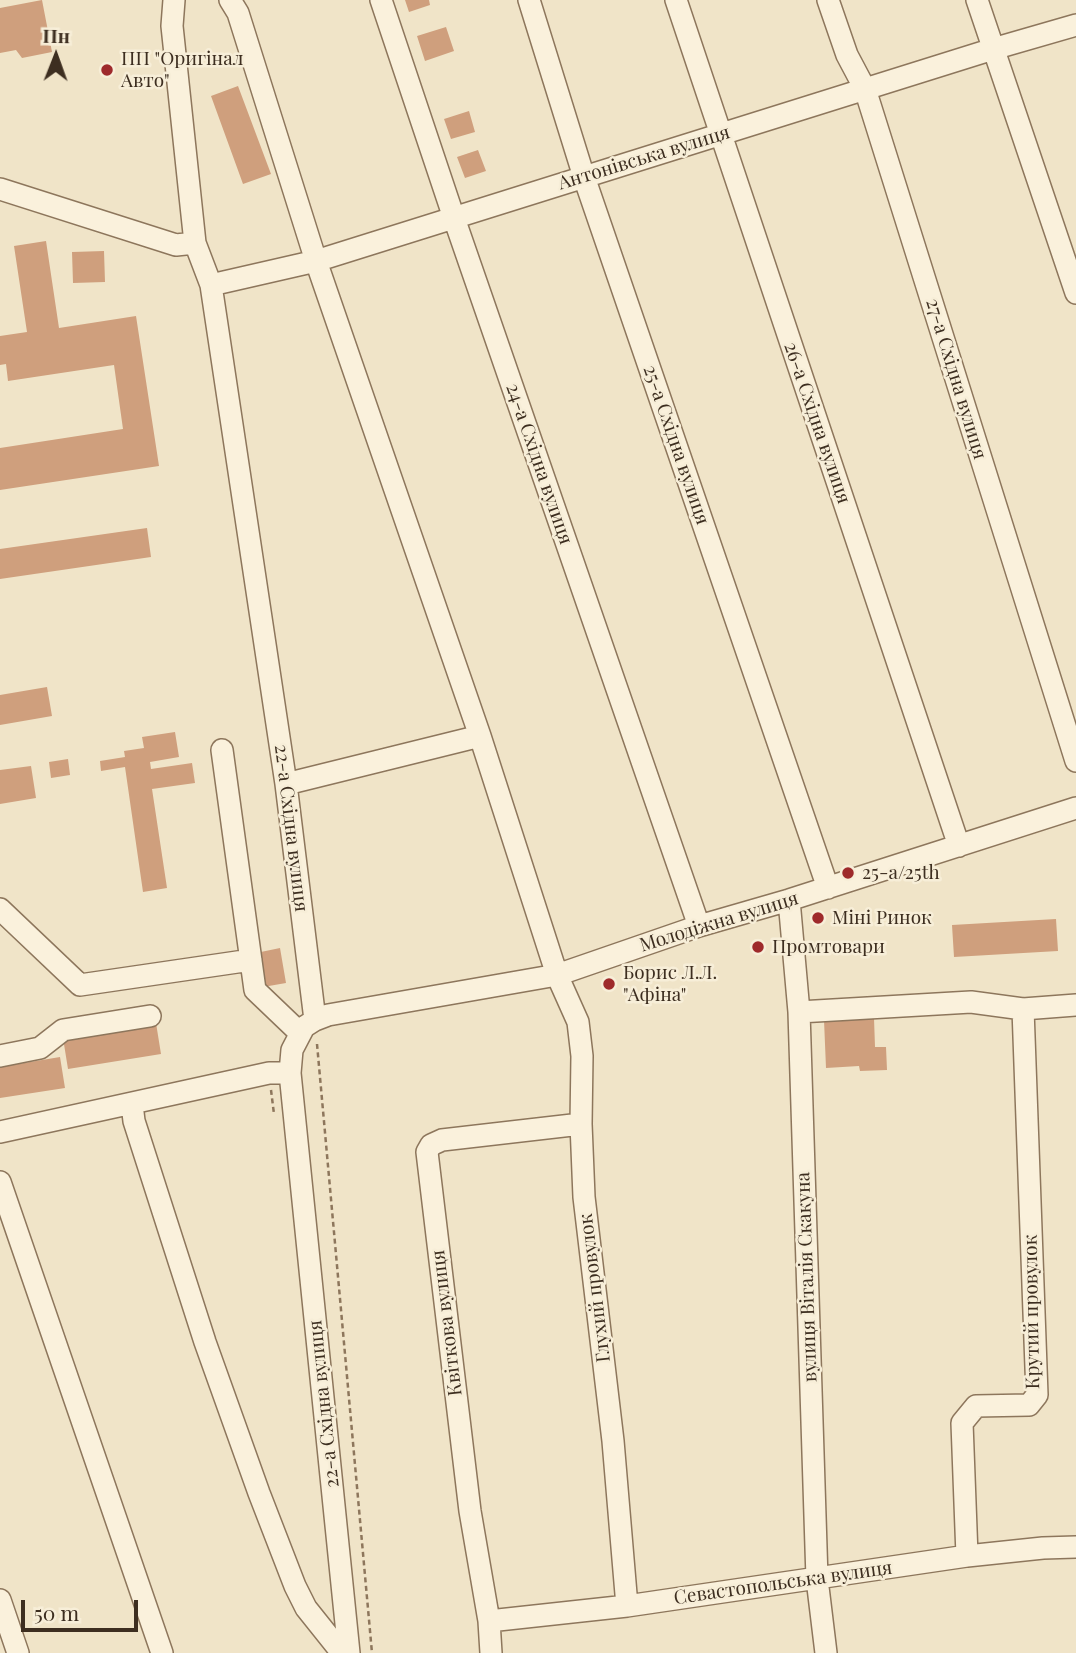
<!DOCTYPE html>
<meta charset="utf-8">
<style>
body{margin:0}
#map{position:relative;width:1076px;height:1653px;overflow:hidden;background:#f0e4c8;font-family:"Playfair Display",serif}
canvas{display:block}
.north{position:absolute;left:21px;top:21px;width:70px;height:70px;-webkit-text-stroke:5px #f7eed8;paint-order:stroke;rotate:1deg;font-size:19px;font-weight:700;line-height:28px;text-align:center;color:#3d2e20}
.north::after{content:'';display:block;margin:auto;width:24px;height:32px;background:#3d2e20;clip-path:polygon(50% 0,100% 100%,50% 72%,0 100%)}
.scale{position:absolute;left:21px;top:1600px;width:117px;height:32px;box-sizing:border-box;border:4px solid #3d2e20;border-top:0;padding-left:9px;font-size:21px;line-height:24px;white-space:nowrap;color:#3d2e20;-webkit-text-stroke:5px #f7eed8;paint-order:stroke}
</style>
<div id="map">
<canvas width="1076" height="1653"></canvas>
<div class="north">Пн</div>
<div class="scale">50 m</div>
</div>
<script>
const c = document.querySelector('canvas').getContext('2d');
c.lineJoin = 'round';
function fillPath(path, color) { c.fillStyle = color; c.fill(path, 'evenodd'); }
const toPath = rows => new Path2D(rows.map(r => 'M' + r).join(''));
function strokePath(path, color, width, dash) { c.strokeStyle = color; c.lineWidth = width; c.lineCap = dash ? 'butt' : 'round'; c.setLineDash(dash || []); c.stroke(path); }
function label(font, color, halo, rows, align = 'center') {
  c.font = font + ' "Playfair Display",serif'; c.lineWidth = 5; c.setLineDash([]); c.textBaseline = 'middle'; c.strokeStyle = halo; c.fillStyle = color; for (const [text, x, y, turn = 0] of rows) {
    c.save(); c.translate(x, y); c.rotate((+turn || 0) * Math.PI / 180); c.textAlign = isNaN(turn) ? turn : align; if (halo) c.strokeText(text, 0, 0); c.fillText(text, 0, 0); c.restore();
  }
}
fillPath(toPath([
 [42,0,52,52,22,58,16,50,0,53,0,8],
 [405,0,429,0,430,5,409,12],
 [446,27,454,51,425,61,417,36],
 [238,86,271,174,243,184,211,96],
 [469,111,475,132,451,139,444,119],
 [478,150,486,171,465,178,457,157],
 [46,241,59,328,136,316,159,466,0,490,0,448,123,429,114,365,8,381,6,364,0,365,0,336,27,332,14,246],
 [104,251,105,282,73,283,72,252],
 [147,528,151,557,0,579,0,549],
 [47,687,52,716,0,725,0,695],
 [175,732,179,757,150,762,151,769,192,763,195,783,152,789,167,888,143,892,125,767,101,771,100,761,125,757,124,751,144,748,142,737],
 [68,759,70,775,51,778,49,762],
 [31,766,36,798,0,804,0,770],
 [1056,919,1058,951,954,957,952,925],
 [280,948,286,983,263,987,256,953],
 [874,1018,875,1047,886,1047,887,1070,860,1071,859,1066,826,1068,824,1020],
 [156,1023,161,1054,68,1069,63,1038],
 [60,1057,65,1088,0,1098,0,1067]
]), '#cf9f7d');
const minor = toPath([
 [174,0,172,26,195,243,211,285,286,784,315,1020],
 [230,0,238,13,316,261,480,736,557,975,578,1022,582,1056,581,1124,584,1197,613,1441,627,1606],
 [381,0,454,218,699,926],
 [529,0,584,177,828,888],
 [676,0,959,846],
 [828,0,847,55,865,89,1076,761],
 [977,0,1076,293],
 [0,189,176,245,195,243],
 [211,285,316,261,993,49,1076,25],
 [222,750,255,990,300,1033],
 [286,784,480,736],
 [789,900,799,1012,817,1579,826,1653],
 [0,909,80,985,251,960],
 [799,1012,971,1002,1023,1009,1076,1005],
 [0,1056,40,1048,63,1030,150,1016],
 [132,1104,134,1121,205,1342,259,1493,295,1586,306,1608,342,1653],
 [0,1132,269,1073,290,1073],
 [0,1182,162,1653],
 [967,1556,962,1423,976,1406,1029,1405,1037,1395,1023,1009],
 [0,1600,18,1653],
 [489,1621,627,1606,967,1556,1043,1548,1076,1547],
 [349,1653,290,1073,292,1050,304,1027,315,1020,328,1015,557,975,699,926,789,900,1076,808],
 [491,1653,489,1621,470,1511,427,1152,431,1145,442,1140,581,1124]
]);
strokePath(minor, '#8d765c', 24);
strokePath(toPath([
 [317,1044,372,1653],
 [271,1090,274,1114]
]), '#8d765c', 2.5, [5, 3.5]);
strokePath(minor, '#faf1dc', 21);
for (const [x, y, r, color] of [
 [107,70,7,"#9e2a2b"],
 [848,873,7,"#9e2a2b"],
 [818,918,7,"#9e2a2b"],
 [758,947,7,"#9e2a2b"],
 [609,984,7,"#9e2a2b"]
]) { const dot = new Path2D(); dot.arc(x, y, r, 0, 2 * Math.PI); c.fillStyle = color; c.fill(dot); strokePath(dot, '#f7eed8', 2.5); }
label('19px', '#3d2e20', '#f7eed8', [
 ["ПП \"Оригінал",121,59],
 ["Авто\"",121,81],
 ["25-а/25th",862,873],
 ["Міні Ринок",832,918],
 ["Промтовари",772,947],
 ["Борис Л.Л.",623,973],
 ["\"Афіна\"",623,995]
], 'left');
label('19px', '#3d2e20', '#f7eed8', [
 ["Антонівська вулиця",644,158,-17],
 ["27-а Східна вулиця",956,379,73],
 ["26-а Східна вулиця",817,423,71],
 ["25-а Східна вулиця",676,445,71],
 ["24-а Східна вулиця",539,464,71],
 ["22-а Східна вулиця",291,828,83],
 ["Молодіжна вулиця",719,922,-17],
 ["вулиця Віталія Скакуна",807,1277,-92],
 ["Глухий провулок",595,1288,-97],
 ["Крутий провулок",1032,1312,-91],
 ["Квіткова вулиця",447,1323,-97],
 ["22-а Східна вулиця",324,1404,-96],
 ["Севастопольська вулиця",783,1583,-8]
]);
</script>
